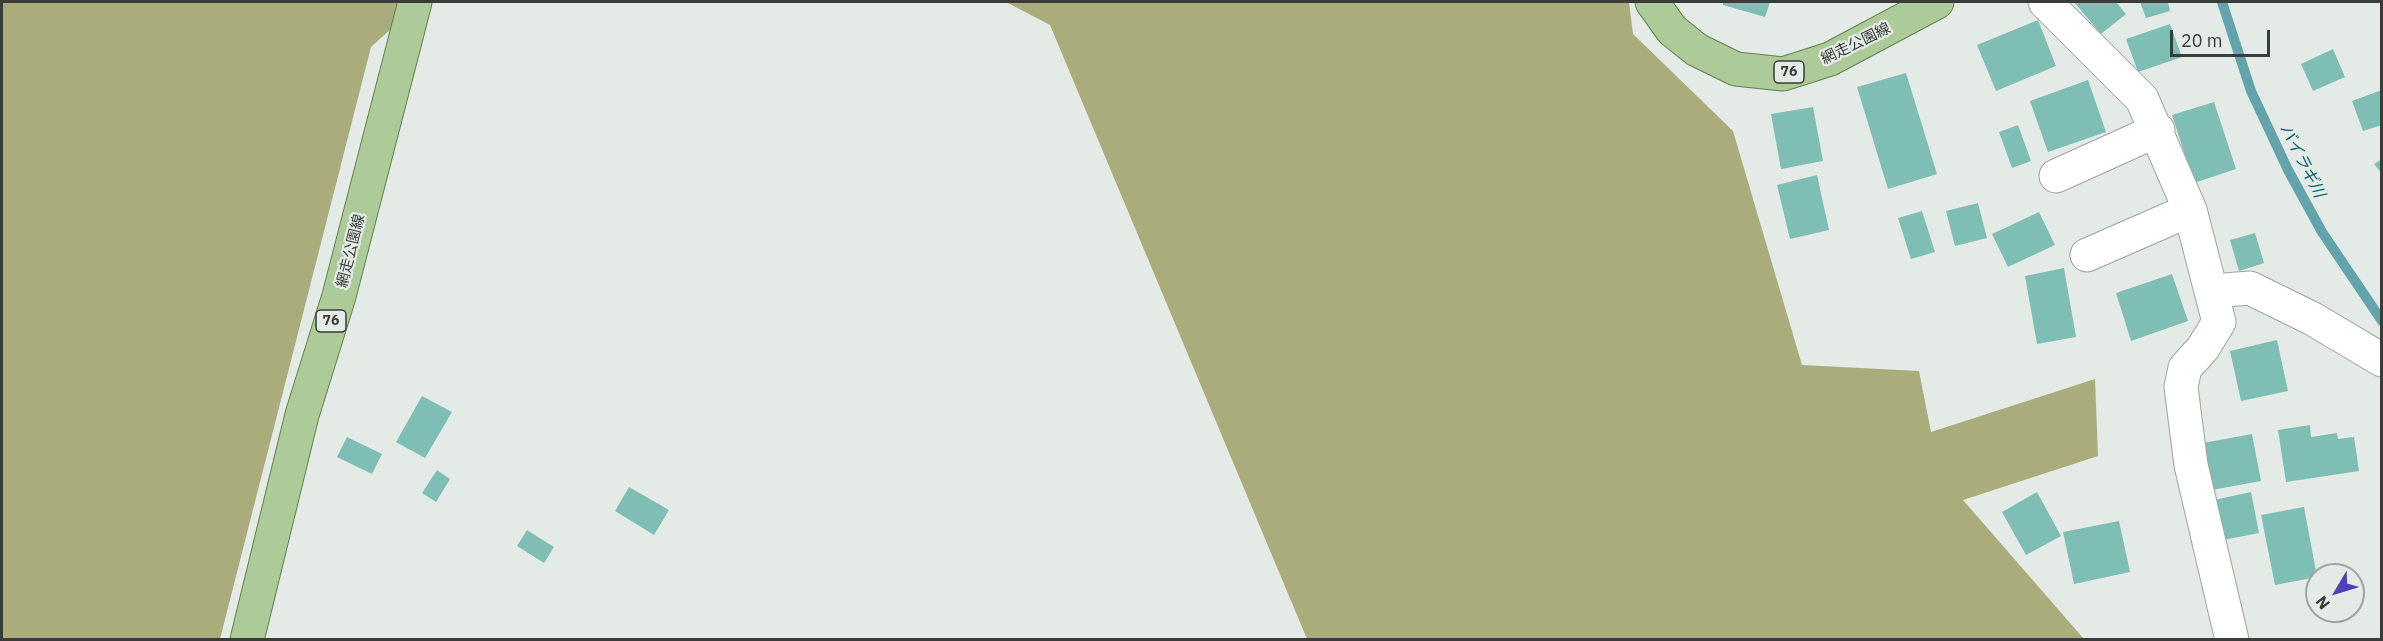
<!DOCTYPE html>
<meta charset="utf-8">
<style>
body{margin:0}
#map{position:relative;width:2383px;height:641px;overflow:hidden;background:#e4ebe7;font-family:"IBM Plex Sans",sans-serif}
canvas{display:block}
.frame{position:absolute;inset:0;border:3px solid #393c3a;pointer-events:none}
.north{position:absolute;left:2305px;top:563px;width:60px;height:60px;box-sizing:border-box;background:#e4ebe7;border:2px solid #a0a5a2;border-radius:50%;rotate:232deg;font-size:16px;font-weight:700;line-height:24px;text-align:center;color:#393c3a}
.north::after{content:'';display:block;margin:auto;width:21px;height:27px;background:#5041b8;clip-path:polygon(50% 0,100% 100%,50% 72%,0 100%)}
.scale{position:absolute;left:2170px;top:30px;width:100px;height:27px;box-sizing:border-box;border:3px solid #393c3a;border-top:0;padding-left:8px;font-size:18px;line-height:21px;white-space:nowrap;color:#393c3a;-webkit-text-stroke:4px #e4ebe7;paint-order:stroke}
</style>
<div id="map">
<canvas width="2383" height="641"></canvas>
<div class="frame"></div>
<div class="north">N</div>
<div class="scale">20 m</div>
</div>
<script>
const c = document.querySelector('canvas').getContext('2d');
c.lineJoin = 'round';
function fillPath(path, color) { c.fillStyle = color; c.fill(path, 'evenodd'); }
const toPath = rows => new Path2D(rows.map(r => 'M' + r).join(''));
function strokePath(path, color, width, dash) { c.strokeStyle = color; c.lineWidth = width; c.lineCap = dash ? 'butt' : 'round'; c.setLineDash(dash || []); c.stroke(path); }
function label(font, color, halo, rows, align = 'center') {
  c.font = font + ' "IBM Plex Sans","Noto Sans JP",sans-serif'; c.lineWidth = 4.5; c.setLineDash([]); c.textBaseline = 'middle'; c.strokeStyle = halo; c.fillStyle = color; for (const [text, x, y, turn = 0] of rows) {
    c.save(); c.translate(x, y); c.rotate((+turn || 0) * Math.PI / 180); c.textAlign = isNaN(turn) ? turn : align; if (halo) c.strokeText(text, 0, 0); c.fillText(text, 0, 0); c.restore();
  }
}
fillPath(toPath([
 [2,2,421,2,371,47,220,639,2,639],
 [1006,2,1629,2,1633,34,1733,131,1802,365,1919,371,1931,432,2095,379,2098,456,1963,500,2084,639,1307,639,1050,25]
]), '#abac7b');
strokePath(toPath([
 [2222,2,2251,91,2288,170,2322,232,2382,321]
]), '#63a3ac', 10);
fillPath(toPath([
 [1723,2,1770,2,1765,17,1723,5],
 [2074,2,2116,2,2126,14,2101,34],
 [2140,2,2168,2,2170,11,2146,18],
 [2038,20,2056,66,1996,91,1977,45],
 [2170,24,2182,57,2138,72,2126,39],
 [2333,49,2345,77,2313,91,2301,64],
 [1906,73,1937,174,1888,189,1857,87],
 [2088,80,2106,132,2048,152,2030,101],
 [2382,90,2382,125,2363,131,2352,101],
 [2214,102,2236,169,2194,183,2172,115],
 [1813,107,1823,161,1781,169,1771,114],
 [2018,125,2031,161,2012,168,1999,132],
 [2382,159,2382,174,2374,164],
 [1817,175,1829,230,1790,239,1777,185],
 [1978,203,1987,238,1955,246,1946,211],
 [1922,211,1935,252,1911,259,1898,218],
 [2039,212,2055,245,2008,267,1992,234],
 [2255,233,2264,263,2239,271,2230,240],
 [2064,268,2076,337,2037,344,2025,276],
 [2172,274,2188,321,2131,341,2116,293],
 [2277,340,2288,391,2241,401,2230,351],
 [422,396,452,412,425,458,396,442],
 [2310,425,2311,437,2337,433,2338,439,2354,437,2359,471,2286,482,2278,430],
 [2252,434,2261,481,2212,490,2203,443],
 [347,437,382,454,372,474,337,457],
 [437,470,450,479,436,502,422,493],
 [629,487,669,510,654,535,615,511],
 [2037,492,2061,536,2026,555,2002,512],
 [2251,492,2259,533,2223,540,2214,500],
 [2304,507,2317,577,2275,585,2261,515],
 [2119,521,2130,572,2074,584,2063,532],
 [527,530,554,547,544,563,517,546]
]), '#7fbeb4');
const minor = toPath([
 [2045,2,2142,99,2190,210,2219,322,2203,348,2185,368,2181,387,2191,465,2232,640],
 [2056,176,2158,130],
 [2087,255,2190,210],
 [2213,291,2250,288,2313,319,2382,360]
]);
const major = toPath([
 [1652,2,1672,30,1697,50,1736,69,1783,74,1830,59,1937,2],
 [247,640,302,415,339,296,415,2]
]);
strokePath(minor, '#9da39f', 35);
strokePath(major, '#61824c', 35);
strokePath(minor, '#fff', 33);
strokePath(major, '#adcb99', 33);
for (const [x, y, w] of [
 [1789,72,30],
 [331,321,30]
]) { const box = new Path2D(); box.roundRect(x - w / 2, y - 11, w, 22, 4.5); c.fillStyle = '#e4ebe7'; c.fill(box); strokePath(box, '#393c3a', 1.5); }
label('bold 14px', '#393c3a', null, [
 ["76",1789,72],
 ["76",331,321]
]);
label('15px', '#393c3a', '#e4ebe7', [
 ["網走公園線",1856,44,-26],
 ["網走公園線",351,251,-76]
]);
label('italic 16px', '#03626d', '#e4ebe7', [
 ["バイラギ川",2302,161,63]
]);
</script>
